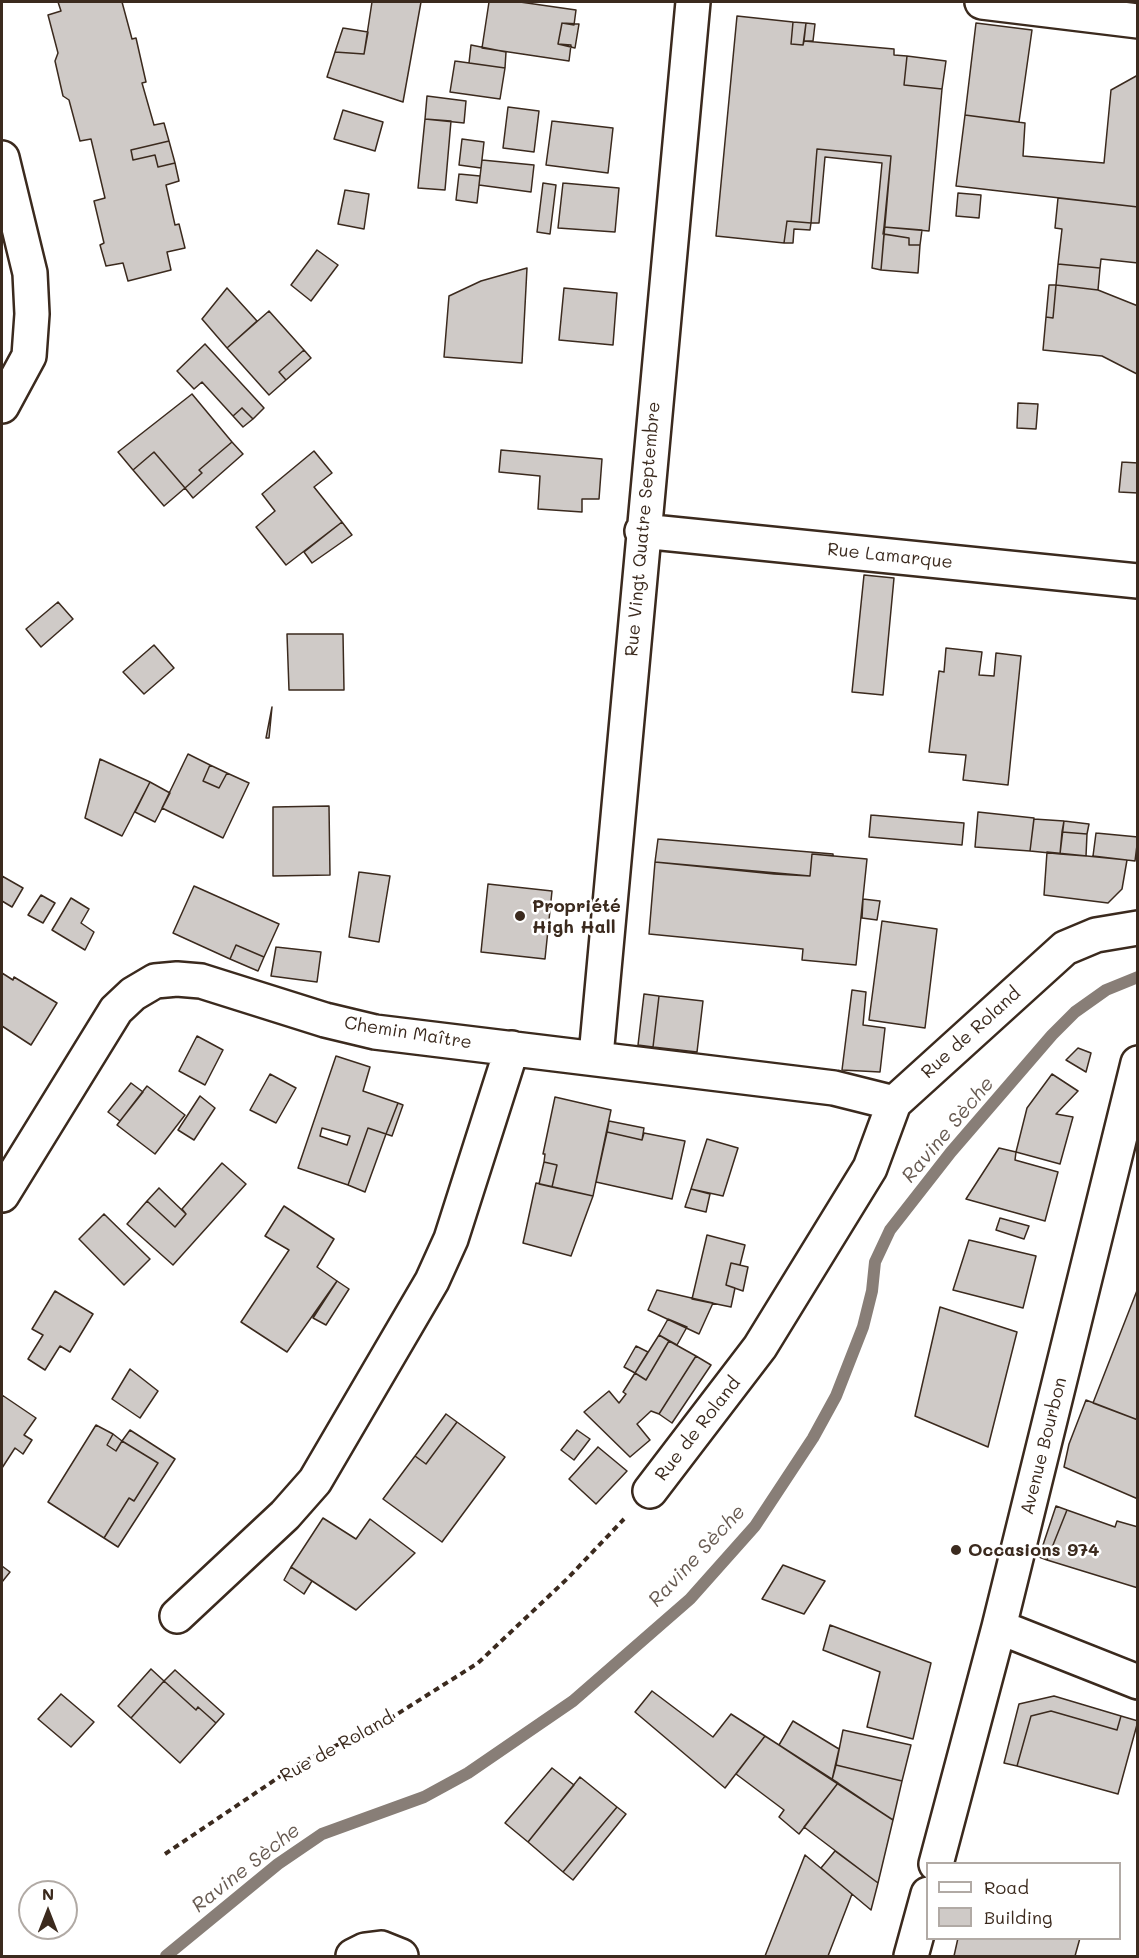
<!DOCTYPE html>
<meta charset="utf-8">
<style>
body{margin:0}
#map{position:relative;width:1139px;height:1958px;overflow:hidden;background:#fff;font-family:Mali,sans-serif}
canvas{display:block}
.frame{position:absolute;inset:0;border:3px solid #3b2a1e;pointer-events:none}
.legend{position:absolute;left:926px;top:1862px;width:195px;height:78px;box-sizing:border-box;background:#fff;border:2px solid #b1aaa5;margin:0;padding:8px 10px;list-style:none;font-size:18px;color:#3b2a1e}
.legend li{display:flex;align-items:center;gap:12px;height:30px}
.legend b{width:30px;border:2px solid #b1aaa5}
.north{position:absolute;left:18px;top:1880px;width:60px;height:60px;box-sizing:border-box;background:#fff;border:2px solid #b1aaa5;border-radius:50%;rotate:0deg;font-size:16px;font-weight:700;line-height:24px;text-align:center;color:#3b2a1e}
.north::after{content:'';display:block;margin:auto;width:21px;height:27px;background:#3b2a1e;clip-path:polygon(50% 0,100% 100%,50% 72%,0 100%)}
</style>
<div id="map">
<canvas width="1139" height="1958"></canvas>
<div class="frame"></div>
<ul class="legend">
<li><b style="height:8px;background:#fff"></b>Road</li>
<li><b style="height:16px;background:#cfcac7"></b>Building</li>
</ul>
<div class="north">N</div>
</div>
<script>
const c = document.querySelector('canvas').getContext('2d');
c.lineJoin = 'round';
const toPath = rows => new Path2D(rows.map(r => 'M' + r).join(''));
function strokePath(path, color, width, dash) { c.strokeStyle = color; c.lineWidth = width; c.lineCap = dash ? 'butt' : 'round'; c.setLineDash(dash || []); c.stroke(path); }
function fillPath(path, color) { c.fillStyle = color; c.fill(path, 'evenodd'); }
function label(font, color, halo, rows, align = 'center') {
  c.font = font + ' Mali,sans-serif'; c.lineWidth = 5; c.setLineDash([]); c.textBaseline = 'middle'; c.strokeStyle = halo; c.fillStyle = color; for (const [text, x, y, turn = 0] of rows) {
    c.save(); c.translate(x, y); c.rotate((+turn || 0) * Math.PI / 180); c.textAlign = isNaN(turn) ? turn : align; if (halo) c.strokeText(text, 0, 0); c.fillText(text, 0, 0); c.restore();
  }
}
strokePath(toPath([
 [166,1956,278,1864,322,1834,424,1797,468,1773,573,1701,690,1599,755,1526,813,1438,836,1396,863,1327,872,1291,875,1262,890,1230,951,1152,1052,1035,1075,1012,1106,990,1138,977]
]), '#887e77', 12);
const building = toPath([
 [58,2,122,2,132,39,136,38,146,82,142,83,154,125,164,123,169,141,131,150,133,160,155,155,158,167,175,163,179,181,166,185,175,225,179,224,185,248,167,252,171,270,128,281,123,263,106,266,100,245,104,243,94,201,105,198,91,139,80,141,69,100,63,96,55,61,58,53,48,15,61,11,58,2],
 [372,2,421,2,403,102,327,77,335,52,364,54,372,2],
 [489,2,520,2,576,10,574,25,562,23,558,44,571,45,569,61,482,48,489,2],
 [737,16,793,22,791,44,803,45,804,41,894,49,894,55,907,56,904,85,942,89,929,231,884,227,891,156,817,149,811,223,787,221,784,243,716,236,737,16],
 [793,22,806,23,803,45,791,44,793,22],
 [562,23,579,24,575,48,558,44,562,23],
 [806,23,815,24,813,41,804,41,806,23],
 [976,23,1032,30,1019,122,965,115,976,23],
 [343,28,368,32,364,54,335,52,343,28],
 [471,45,506,52,505,68,469,63,471,45],
 [907,56,946,61,942,89,904,85,907,56],
 [455,61,505,68,500,99,450,92,455,61],
 [1138,75,1138,207,956,186,965,115,1025,123,1023,156,1104,163,1111,90,1138,75],
 [427,96,466,101,464,123,425,119,427,96],
 [508,107,539,111,534,152,503,148,508,107],
 [343,110,383,122,375,151,334,139,343,110],
 [425,119,451,121,445,190,418,188,425,119],
 [552,121,613,128,608,173,546,165,552,121],
 [462,139,484,142,481,168,459,165,462,139],
 [169,141,175,163,158,167,155,155,133,160,131,150,169,141],
 [817,149,891,156,881,270,872,268,882,163,825,157,819,223,811,223,817,149],
 [482,160,534,165,531,192,479,185,482,160],
 [459,174,480,176,477,203,456,200,459,174],
 [543,183,556,185,550,234,537,232,543,183],
 [563,183,619,188,615,232,558,228,563,183],
 [345,190,369,194,364,229,338,224,345,190],
 [958,193,981,195,979,218,956,216,958,193],
 [1058,198,1138,207,1138,263,1101,259,1100,268,1058,264,1062,229,1055,228,1058,198],
 [787,221,811,223,810,230,794,229,793,243,784,243,787,221],
 [884,227,922,230,920,245,909,245,909,238,883,234,884,227],
 [884,234,909,238,909,245,920,245,918,273,881,270,884,234],
 [317,250,338,265,311,301,291,285,317,250],
 [1058,264,1100,268,1098,290,1056,285,1058,264],
 [527,268,522,363,444,357,449,296,481,281,527,268],
 [1049,285,1056,285,1053,318,1046,317,1049,285],
 [1056,285,1098,290,1138,306,1137,374,1102,356,1043,350,1046,317,1053,318,1056,285],
 [227,288,257,321,227,348,202,319,227,288],
 [564,288,617,293,613,345,559,340,564,288],
 [269,311,304,350,279,372,286,380,269,395,227,348,269,311],
 [205,344,264,408,253,419,242,408,233,416,202,382,194,389,177,371,205,344],
 [304,350,311,358,286,380,279,372,304,350],
 [192,394,232,442,199,470,202,473,185,488,154,452,133,470,118,452,192,394],
 [1018,403,1038,404,1036,429,1017,428,1018,403],
 [242,408,253,419,243,427,233,416,242,408],
 [232,442,243,454,193,498,185,488,202,473,199,470,232,442],
 [501,450,602,459,599,499,582,499,582,512,538,509,540,476,499,472,501,450],
 [314,451,332,473,314,487,342,522,286,565,256,527,275,511,262,494,314,451],
 [154,452,185,488,164,506,133,470,154,452],
 [1122,462,1138,463,1138,493,1119,492,1122,462],
 [342,522,352,535,312,563,304,552,342,522],
 [864,575,894,578,883,695,852,692,864,575],
 [58,602,73,619,41,647,26,629,58,602],
 [287,634,343,634,344,690,289,690,287,634],
 [154,645,174,668,144,694,123,672,154,645],
 [946,648,982,652,979,675,994,676,996,653,1021,656,1008,785,963,780,966,755,929,752,939,671,944,672,946,648],
 [272,707,269,738,266,738,272,707],
 [188,754,210,765,203,781,219,788,227,773,249,783,223,838,162,808,188,754],
 [100,759,150,782,122,836,85,818,100,759],
 [210,765,227,773,219,788,203,781,210,765],
 [150,782,170,793,155,822,135,812,150,782],
 [329,806,330,875,273,876,273,807,329,806],
 [978,812,1034,818,1030,851,975,847,978,812],
 [871,815,964,823,962,845,869,837,871,815],
 [1034,819,1064,821,1060,854,1030,851,1034,819],
 [1064,821,1089,824,1087,834,1062,832,1064,821],
 [1062,832,1087,834,1086,856,1060,854,1062,832],
 [1096,833,1138,837,1135,861,1093,856,1096,833],
 [658,839,833,854,833,856,812,854,810,876,774,874,655,862,658,839],
 [1047,852,1127,860,1122,889,1108,903,1044,895,1047,852],
 [812,854,867,859,856,965,802,960,803,949,649,934,655,862,810,876,812,854],
 [359,872,390,876,379,942,349,937,359,872],
 [2,876,23,888,12,907,2,901,2,876],
 [488,884,552,891,545,959,481,952,488,884],
 [194,886,279,924,264,957,236,945,230,959,173,933,194,886],
 [41,895,55,903,43,923,28,915,41,895],
 [71,898,89,909,81,923,94,932,85,950,52,930,71,898],
 [863,899,880,901,877,920,862,918,863,899],
 [882,921,937,929,925,1028,869,1020,882,921],
 [236,945,264,957,258,971,230,959,236,945],
 [276,947,321,952,317,982,271,976,276,947],
 [2,973,13,980,14,977,57,1003,31,1045,2,1026,2,973],
 [852,990,866,992,863,1025,885,1028,880,1072,842,1070,852,990],
 [644,994,659,996,653,1047,638,1045,644,994],
 [659,996,703,1001,697,1052,653,1047,659,996],
 [197,1036,223,1050,205,1085,179,1071,197,1036],
 [1078,1048,1091,1053,1086,1072,1066,1060,1078,1048],
 [336,1056,370,1067,363,1091,398,1103,386,1134,368,1128,348,1185,298,1168,336,1056],
 [322,1128,350,1136,347,1145,320,1136,322,1128],
 [270,1074,296,1088,276,1123,250,1110,270,1074],
 [1052,1074,1078,1091,1056,1114,1073,1117,1060,1164,1016,1152,1027,1108,1052,1074],
 [131,1083,143,1092,120,1121,108,1112,131,1083],
 [147,1086,185,1115,155,1154,117,1125,147,1086],
 [200,1096,215,1108,194,1140,178,1130,200,1096],
 [555,1097,611,1110,593,1196,552,1187,557,1165,544,1162,545,1154,543,1154,555,1097],
 [398,1103,403,1105,392,1136,386,1134,398,1103],
 [609,1121,644,1128,642,1140,607,1132,609,1121],
 [368,1128,386,1134,365,1192,348,1185,368,1128],
 [607,1132,642,1140,644,1133,685,1141,672,1199,596,1182,607,1132],
 [707,1139,738,1148,723,1196,691,1189,707,1139],
 [999,1148,1016,1152,1015,1160,1058,1172,1045,1221,966,1199,999,1148],
 [544,1162,557,1165,552,1187,539,1184,544,1162],
 [222,1163,246,1184,173,1265,127,1224,147,1201,175,1227,186,1214,182,1209,222,1163],
 [536,1183,593,1196,571,1256,523,1243,536,1183],
 [159,1188,186,1214,175,1227,147,1201,159,1188],
 [691,1189,710,1194,706,1212,685,1207,691,1189],
 [284,1206,334,1239,317,1267,337,1281,287,1352,241,1322,289,1250,265,1236,284,1206],
 [104,1214,150,1259,124,1285,79,1239,104,1214],
 [1000,1218,1029,1226,1024,1239,996,1230,1000,1218],
 [707,1235,745,1245,740,1265,731,1263,726,1285,735,1288,731,1307,692,1299,707,1235],
 [969,1240,1036,1256,1023,1308,953,1290,969,1240],
 [731,1263,748,1267,743,1291,726,1285,731,1263],
 [337,1281,349,1289,326,1325,313,1318,337,1281],
 [1138,1288,1138,1420,1093,1403,1138,1288],
 [657,1290,713,1303,699,1334,648,1310,657,1290],
 [55,1291,93,1314,70,1352,60,1346,45,1370,28,1359,43,1335,32,1329,55,1291],
 [940,1307,1017,1332,988,1447,915,1416,940,1307],
 [668,1319,687,1327,677,1345,659,1335,668,1319],
 [659,1335,669,1341,646,1380,635,1373,659,1335],
 [669,1341,696,1356,659,1414,651,1411,637,1424,650,1440,630,1457,584,1412,609,1391,619,1403,626,1394,623,1392,635,1373,646,1380,669,1341],
 [636,1346,648,1352,635,1373,624,1367,636,1346],
 [696,1356,711,1365,672,1423,659,1414,696,1356],
 [130,1369,158,1391,140,1418,112,1399,130,1369],
 [2,1395,36,1418,24,1435,32,1440,23,1454,15,1448,2,1468,2,1395],
 [1086,1400,1138,1420,1138,1499,1064,1467,1069,1444,1086,1400],
 [446,1414,457,1422,426,1464,415,1456,446,1414],
 [457,1422,505,1457,442,1542,383,1499,415,1456,426,1464,457,1422],
 [96,1425,113,1434,107,1445,116,1451,122,1441,158,1463,134,1501,129,1498,104,1538,48,1502,96,1425],
 [130,1430,175,1459,118,1547,104,1538,129,1498,134,1501,158,1463,122,1441,130,1430],
 [577,1430,590,1439,574,1460,561,1450,577,1430],
 [113,1434,122,1441,116,1451,107,1445,113,1434],
 [598,1447,627,1471,596,1504,569,1479,598,1447],
 [1056,1506,1067,1510,1047,1560,1039,1557,1056,1506],
 [1067,1510,1115,1527,1117,1521,1138,1527,1138,1588,1047,1560,1067,1510],
 [323,1518,356,1539,370,1519,415,1553,356,1610,291,1567,323,1518],
 [783,1565,825,1581,804,1614,762,1599,783,1565],
 [2,1566,10,1572,2,1582,2,1566],
 [291,1567,312,1581,304,1594,284,1580,291,1567],
 [830,1625,931,1663,913,1739,867,1727,880,1672,823,1650,830,1625],
 [151,1669,164,1681,131,1718,118,1706,151,1669],
 [175,1670,224,1714,216,1723,198,1707,196,1710,164,1681,175,1670],
 [164,1681,196,1710,198,1707,216,1723,180,1763,131,1718,164,1681],
 [652,1691,713,1737,731,1714,765,1736,725,1788,635,1712,652,1691],
 [61,1694,94,1722,71,1747,38,1719,61,1694],
 [1054,1696,1121,1716,1117,1730,1051,1711,1031,1716,1017,1766,1004,1763,1019,1704,1054,1696],
 [1051,1711,1117,1730,1121,1716,1138,1721,1118,1794,1017,1766,1031,1716,1051,1711],
 [793,1721,839,1749,832,1780,779,1745,793,1721],
 [843,1730,911,1745,902,1781,836,1765,843,1730],
 [765,1736,838,1783,799,1834,779,1817,784,1810,736,1774,765,1736],
 [836,1765,902,1781,893,1820,832,1780,836,1765],
 [552,1768,574,1785,528,1842,505,1823,552,1768],
 [580,1777,617,1807,563,1872,528,1842,580,1777],
 [838,1783,893,1820,878,1883,804,1827,838,1783],
 [617,1807,626,1814,573,1880,563,1872,617,1807],
 [835,1851,878,1883,871,1910,821,1868,835,1851],
 [805,1855,852,1894,828,1956,765,1956,805,1855],
 [958,1938,1080,1938,1075,1956,954,1956,958,1938]
]);
fillPath(building, '#cfcac7');
strokePath(building, '#3b2a1e', 1.5);
const minor = toPath([
 [982,2,1138,21],
 [2,158,30,273,32,314,29,356,2,406],
 [642,531,1138,581],
 [596,1056,693,2],
 [2,1195,116,1010,133,994,155,981,177,979,201,981,325,1020,375,1032,834,1088,894,1103],
 [650,1491,760,1347,870,1168,894,1103,1065,948,1096,935,1138,928],
 [177,1616,285,1515,315,1481,432,1281,451,1239,512,1048],
 [999,1627,1138,1682],
 [936,1864,999,1627,1138,1063],
 [353,1956,365,1950,381,1948,401,1956],
 [911,1956,928,1894]
]);
strokePath(minor, '#3b2a1e', 38);
strokePath(toPath([
 [165,1854,297,1765,391,1718,478,1663,567,1579,624,1519]
]), '#3b2a1e', 4, [6, 4.5]);
strokePath(minor, '#fff', 33);
for (const [x, y, r, color] of [
 [520,916,6,"#3b2a1e"],
 [956,1550,6,"#3b2a1e"]
]) { const dot = new Path2D(); dot.arc(x, y, r, 0, 2 * Math.PI); c.fillStyle = color; c.fill(dot); strokePath(dot, '#fff', 2); }
label('18px', '#3b2a1e', '#fff', [
 ["Rue Vingt Quatre Septembre",643,529,-85],
 ["Rue Lamarque",890,556,6],
 ["Chemin Maître",408,1033,9],
 ["Rue de Roland",971,1033,-42],
 ["Rue de Roland",698,1429,-52],
 ["Avenue Bourbon",1044,1446,-76],
 ["Rue de Roland",337,1747,-29]
]);
label('bold 18px', '#3b2a1e', '#fff', [
 ["Propriété",532,906],
 ["High Hall",532,927],
 ["Occasions 974",968,1550]
], 'left');
label('italic 20px', '#685b52', '#fff', [
 ["Ravine Sèche",948,1130,-50],
 ["Ravine Sèche",697,1556,-47],
 ["Ravine Sèche",246,1868,-38]
]);
</script>
